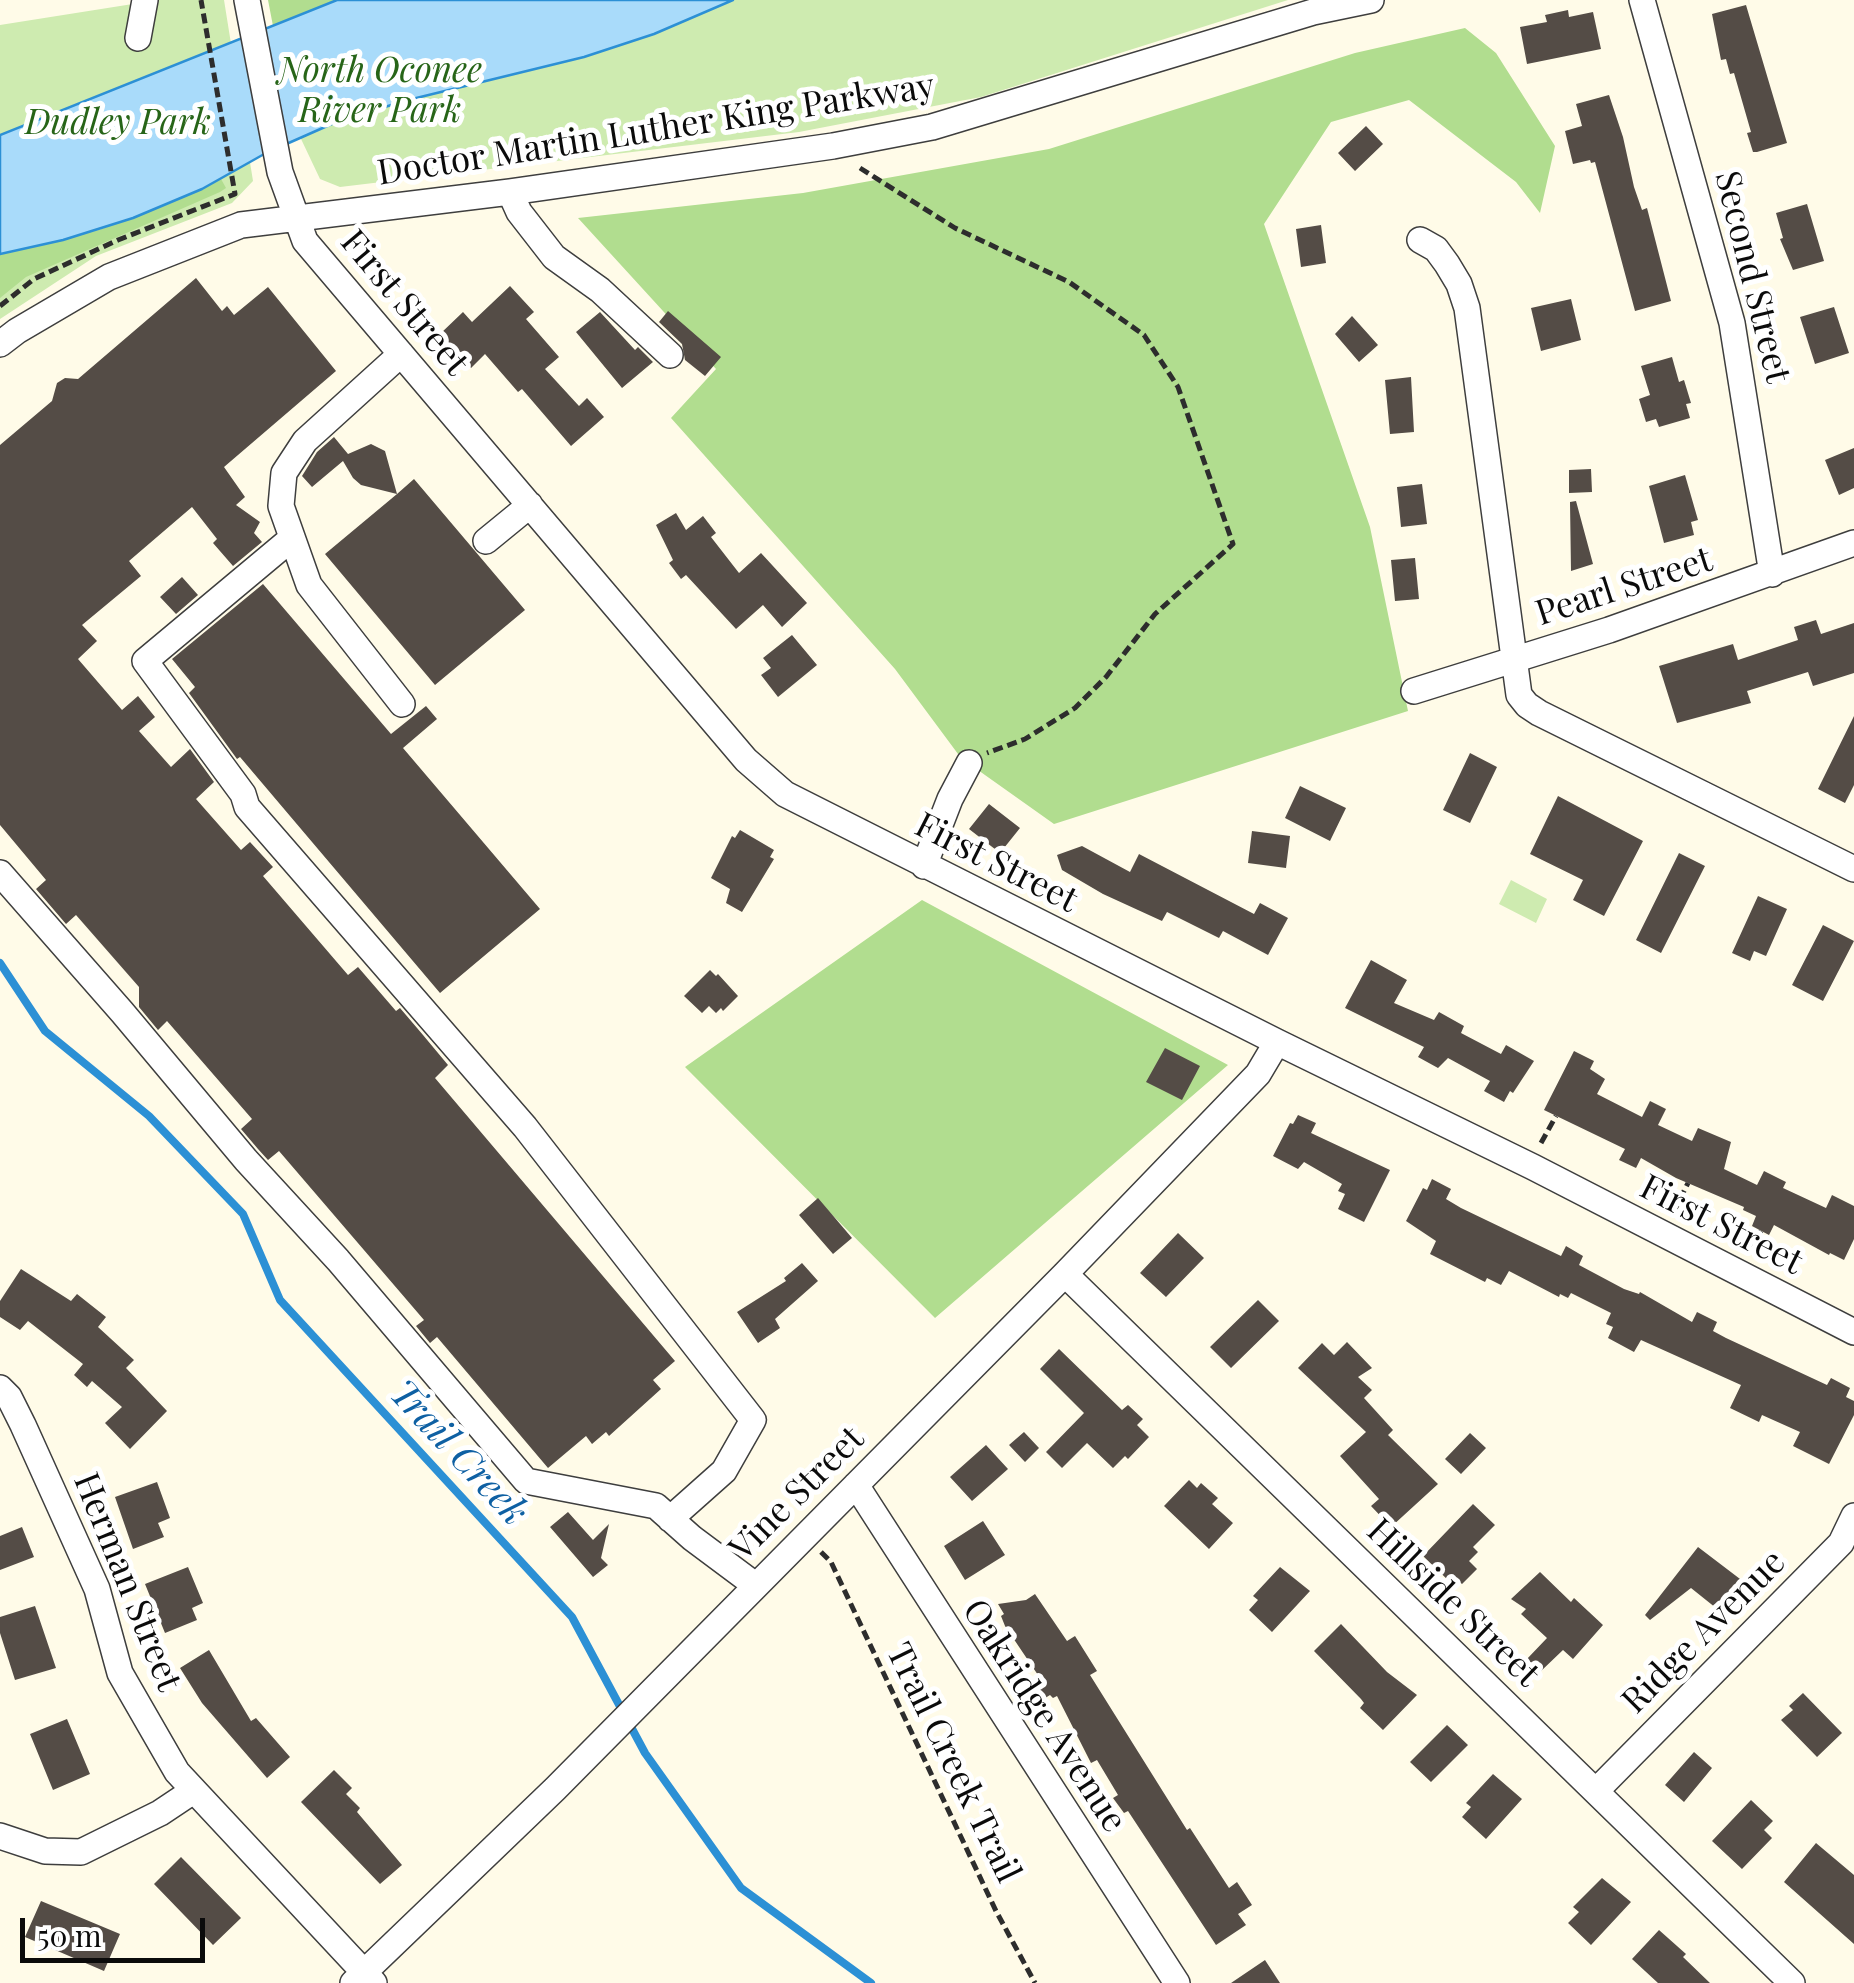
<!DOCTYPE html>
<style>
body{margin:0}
#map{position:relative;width:1854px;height:1983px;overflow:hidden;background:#fffbe8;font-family:"Playfair Display",serif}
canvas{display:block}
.scale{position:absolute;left:20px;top:1918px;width:185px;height:45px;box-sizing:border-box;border:5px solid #0b0b0b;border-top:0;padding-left:12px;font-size:30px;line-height:35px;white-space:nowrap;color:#0b0b0b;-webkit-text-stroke:8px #fff;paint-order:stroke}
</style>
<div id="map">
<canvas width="1854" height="1983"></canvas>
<div class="scale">50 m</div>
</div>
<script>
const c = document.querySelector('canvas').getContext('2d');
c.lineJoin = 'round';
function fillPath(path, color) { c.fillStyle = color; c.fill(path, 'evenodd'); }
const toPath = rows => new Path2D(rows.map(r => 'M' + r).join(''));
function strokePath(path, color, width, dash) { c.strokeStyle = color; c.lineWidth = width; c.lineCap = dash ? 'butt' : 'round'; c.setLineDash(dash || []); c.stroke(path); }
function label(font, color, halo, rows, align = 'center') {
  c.font = font + ' "Playfair Display",serif'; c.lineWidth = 10; c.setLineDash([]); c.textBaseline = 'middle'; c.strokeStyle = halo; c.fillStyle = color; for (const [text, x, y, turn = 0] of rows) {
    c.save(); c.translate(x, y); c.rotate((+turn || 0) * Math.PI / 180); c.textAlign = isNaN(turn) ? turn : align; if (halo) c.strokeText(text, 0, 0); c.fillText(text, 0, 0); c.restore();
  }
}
fillPath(toPath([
 [158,0,224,0,253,181,232,203,96,256,0,319,0,25],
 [270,0,1288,0,981,97,799,132,340,187,320,179,293,122],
 [1511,880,1547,899,1536,923,1499,904]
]), '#ceebb0');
fillPath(toPath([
 [268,0,337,0,273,26],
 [1465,28,1496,53,1555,146,1540,213,1516,182,1409,100,1331,122,1264,224,1370,527,1408,711,1054,824,961,758,895,669,671,418,716,369,578,218,803,193,1049,149,1355,53],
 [221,179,226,188,220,192,26,277,0,298,0,254,99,230,168,204],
 [922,900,1228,1065,935,1318,685,1067]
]), '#b1dd8f');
const water = toPath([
 [337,0,733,0,654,34,584,57,404,101,334,123,266,153,202,189,133,218,63,240,0,254,0,135,337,0]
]);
fillPath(water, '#a9dbfa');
strokePath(water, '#2c90d5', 2.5);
strokePath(toPath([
 [0,963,45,1031,149,1116,243,1214,280,1300,572,1617,645,1753,741,1888,871,1983]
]), '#2c90d5', 8);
fillPath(toPath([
 [1746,5,1787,143,1757,152,1753,152,1747,133,1751,132,1734,73,1730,74,1726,59,1721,60,1712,14],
 [1568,10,1569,17,1593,12,1601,49,1527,64,1520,27,1547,22,1545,15],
 [1609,95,1623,137,1634,187,1642,210,1647,208,1671,301,1635,311,1595,162,1591,163,1590,160,1573,164,1565,131,1582,126,1576,104],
 [1366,126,1383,144,1355,171,1338,153],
 [1807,204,1824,261,1793,270,1780,239,1783,238,1776,213],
 [1321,225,1326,263,1301,267,1296,229],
 [196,278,222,311,227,306,234,315,268,287,336,371,224,467,245,497,236,505,260,522,254,533,262,542,233,566,213,543,217,539,192,507,129,561,141,576,82,625,97,641,78,659,122,710,138,696,155,717,139,731,171,767,190,749,214,782,196,799,241,850,250,842,273,867,263,876,348,975,358,967,396,1011,400,1008,423,1035,448,1065,435,1078,675,1361,653,1380,661,1389,609,1436,606,1432,592,1444,586,1436,548,1468,437,1337,430,1343,416,1326,424,1320,279,1151,268,1160,258,1149,241,1129,252,1119,167,1021,158,1030,139,1007,139,987,76,915,66,924,36,889,46,880,0,825,0,445,52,401,57,383,65,378,78,379],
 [510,286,534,312,526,319,559,357,545,369,579,406,587,398,604,417,571,446,522,389,518,392,485,354,471,368,440,334,463,312,472,322],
 [1571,299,1581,340,1541,351,1531,308],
 [1834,307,1849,353,1815,364,1800,317],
 [668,311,721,357,705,376,685,360,682,344,659,322],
 [600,312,635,350,638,347,653,362,622,388,576,332],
 [1352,316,1378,345,1359,362,1335,334],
 [1672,357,1679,382,1684,380,1691,403,1686,404,1690,418,1659,427,1656,419,1646,422,1639,399,1650,395,1641,366],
 [1411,377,1414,432,1390,434,1385,380],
 [334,437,348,454,371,444,385,451,397,494,414,479,525,610,435,685,325,554,397,494,361,485,353,478,343,461,312,487,302,476,317,452],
 [1854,448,1854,488,1839,495,1825,460],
 [1591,469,1592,492,1569,493,1569,470],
 [1685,475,1698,520,1691,522,1694,535,1664,543,1649,486],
 [1422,484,1427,524,1401,527,1397,487],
 [1576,501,1593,564,1571,571,1570,502],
 [676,513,686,530,703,516,716,533,711,537,739,573,761,553,807,603,782,627,763,605,736,629,686,575,681,579,669,563,673,560,656,525],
 [1415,558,1419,599,1395,601,1391,560],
 [182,577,198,595,176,614,160,597],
 [263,584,391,734,426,706,437,719,403,748,540,909,440,993,240,757,237,759,189,693,195,687,172,659],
 [1816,620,1821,634,1854,623,1854,673,1813,686,1808,672,1747,691,1751,703,1677,723,1659,666,1733,644,1738,660,1798,640,1794,627],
 [792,635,817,665,778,697,761,675,771,668,763,658],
 [1854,716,1854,785,1845,803,1818,789],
 [1470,753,1497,767,1470,823,1443,810],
 [1300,786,1346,808,1330,841,1285,818],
 [1558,796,1643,841,1604,916,1573,900,1583,880,1530,854],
 [989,804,1020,828,1000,853,969,829],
 [740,830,774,850,770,857,774,859,742,912,726,903,730,889,711,878,732,836,735,838],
 [1252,831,1290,836,1286,868,1248,863],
 [1082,846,1130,872,1139,854,1254,914,1260,903,1288,918,1268,955,1223,931,1219,938,1167,912,1162,921,1103,894,1062,870,1057,855],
 [1679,853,1705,866,1661,953,1636,940],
 [1758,896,1787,909,1766,956,1754,951,1750,961,1732,953],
 [1823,925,1854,941,1823,1001,1792,985],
 [1371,960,1407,980,1394,1003,1434,1020,1439,1012,1464,1026,1461,1033,1501,1054,1506,1045,1534,1061,1513,1093,1510,1091,1504,1102,1484,1091,1490,1081,1448,1058,1438,1068,1418,1057,1424,1047,1345,1008],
 [710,970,716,976,718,974,738,996,723,1011,721,1008,716,1013,709,1006,702,1013,684,996],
 [1165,1048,1200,1066,1182,1100,1146,1082],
 [1574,1051,1594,1061,1590,1069,1605,1079,1597,1094,1642,1117,1650,1101,1666,1109,1658,1125,1692,1141,1698,1128,1731,1142,1724,1169,1757,1185,1764,1171,1786,1182,1783,1188,1826,1208,1832,1195,1854,1206,1854,1239,1844,1260,1830,1253,1829,1255,1774,1225,1769,1235,1752,1226,1756,1216,1743,1210,1744,1207,1676,1178,1641,1158,1636,1168,1619,1160,1625,1149,1544,1110],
 [1298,1115,1316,1123,1311,1133,1390,1170,1364,1222,1338,1209,1345,1194,1338,1191,1342,1184,1304,1162,1298,1169,1273,1156,1290,1123,1293,1124],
 [1432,1179,1451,1189,1446,1199,1461,1208,1561,1256,1566,1246,1583,1256,1579,1265,1624,1289,1639,1294,1640,1292,1692,1322,1697,1312,1717,1322,1713,1331,1726,1338,1827,1385,1831,1378,1850,1388,1846,1397,1854,1401,1854,1415,1829,1464,1793,1446,1800,1432,1762,1415,1759,1422,1730,1408,1741,1385,1641,1340,1634,1352,1608,1338,1613,1327,1606,1324,1611,1313,1571,1293,1568,1298,1560,1294,1559,1297,1509,1271,1501,1285,1487,1278,1485,1282,1430,1254,1436,1241,1406,1221,1423,1188,1427,1190],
 [818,1198,852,1238,833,1254,799,1215],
 [1178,1233,1204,1258,1166,1297,1140,1273],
 [802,1263,818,1281,775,1319,780,1328,758,1343,737,1312,786,1281,784,1278],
 [21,1269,71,1301,77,1294,106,1317,98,1327,134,1360,126,1368,167,1411,130,1449,105,1423,122,1407,92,1381,87,1387,74,1375,83,1364,28,1321,20,1330,0,1317,0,1301],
 [1258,1300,1279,1321,1231,1368,1210,1347],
 [1347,1342,1372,1368,1358,1377,1372,1390,1364,1398,1393,1430,1388,1435,1438,1484,1391,1527,1371,1506,1379,1499,1340,1456,1366,1432,1298,1368,1322,1343,1334,1355],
 [1059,1349,1122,1410,1128,1405,1143,1419,1137,1425,1149,1437,1128,1459,1125,1456,1113,1468,1087,1443,1062,1468,1046,1452,1084,1413,1040,1369],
 [1024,1432,1039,1448,1025,1462,1009,1445],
 [1470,1433,1486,1448,1461,1474,1445,1459],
 [986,1445,1008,1469,972,1501,950,1477],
 [1189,1480,1197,1488,1201,1483,1218,1498,1212,1504,1233,1523,1209,1549,1164,1506],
 [157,1482,170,1518,158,1523,164,1537,133,1549,115,1497],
 [1473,1504,1495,1525,1473,1547,1478,1552,1469,1561,1477,1569,1462,1584,1454,1577,1450,1582,1423,1556],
 [568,1512,593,1540,609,1524,601,1558,608,1565,593,1577,550,1527],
 [983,1521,1005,1555,965,1580,944,1546],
 [22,1527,34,1557,0,1570,0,1536],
 [1698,1547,1744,1582,1721,1612,1691,1588,1650,1620,1645,1615],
 [188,1567,203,1603,192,1608,197,1620,165,1633,145,1584],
 [1280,1567,1310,1591,1272,1632,1249,1610,1258,1600,1253,1596],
 [1540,1572,1571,1602,1574,1598,1603,1625,1573,1659,1563,1650,1540,1672,1526,1660,1547,1638,1521,1614,1526,1609,1511,1599],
 [1035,1594,1067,1641,1075,1636,1097,1671,1090,1675,1187,1830,1190,1828,1229,1888,1237,1882,1252,1905,1238,1914,1246,1925,1216,1945,1128,1811,1124,1813,1113,1798,1118,1795,1097,1760,1091,1763,1057,1696,1053,1698,1050,1695,1042,1700,1031,1683,1040,1678,1005,1626,1001,1616,1004,1614,998,1604,1026,1600],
 [35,1606,56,1668,15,1680,0,1633,0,1617],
 [1341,1624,1387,1672,1417,1695,1383,1730,1360,1708,1364,1703,1361,1699,1314,1651],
 [209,1650,251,1721,256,1718,290,1757,267,1778,202,1703,180,1668],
 [1803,1693,1842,1733,1817,1757,1781,1720,1793,1710,1789,1706],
 [67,1719,90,1774,53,1790,30,1734],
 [1447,1725,1468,1745,1431,1782,1410,1762],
 [1694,1752,1712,1768,1684,1802,1665,1785],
 [334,1770,352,1788,346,1794,360,1808,357,1812,402,1865,380,1884,301,1802],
 [1493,1774,1522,1799,1486,1839,1462,1817,1471,1807,1466,1803],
 [1751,1800,1773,1821,1764,1830,1772,1838,1742,1869,1712,1841],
 [1816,1843,1854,1875,1854,1944,1784,1882],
 [181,1857,241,1918,213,1945,154,1884],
 [1602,1878,1631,1902,1591,1945,1568,1923,1579,1912,1573,1907],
 [41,1901,120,1934,104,1971,25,1937],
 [1659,1930,1686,1954,1683,1957,1710,1983,1658,1983,1632,1959],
 [1265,1960,1280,1983,1231,1983]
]), '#544c46');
const minor = toPath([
 [247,0,280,172,305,241,746,760,785,794,1277,1042,1533,1167,1854,1332],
 [1642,0,1732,323,1772,574],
 [138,38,145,0],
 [510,192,519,212,554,257,600,290,670,355],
 [1420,240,1436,249,1447,264,1459,284,1467,308,1519,695,1527,705,1539,713,1854,869],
 [0,344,17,331,109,277,241,225,510,192,833,146,932,127,1313,12,1371,0],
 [401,354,305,441,284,473,281,506,309,585,402,704],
 [291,539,145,661,243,794,247,807,525,1127,753,1420,724,1471,670,1519],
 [486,541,530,505],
 [1414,691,1609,630,1854,543],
 [924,866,950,799,969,763],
 [0,873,122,1012,246,1160,338,1260,526,1481,656,1506,692,1538,755,1585],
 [1065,1274,1792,1983],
 [0,1388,9,1397,23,1425,97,1589,120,1673,177,1772,374,1983],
 [856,1485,1177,1983],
 [1596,1791,1841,1543,1854,1516],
 [0,1836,45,1851,81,1852,160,1813,193,1791],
 [353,1983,555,1789,1065,1274,1258,1074,1277,1042]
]);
strokePath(minor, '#3e3e3e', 28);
strokePath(toPath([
 [860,168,955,228,1069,282,1144,335,1178,387,1233,544,1155,614,1106,677,1075,708,1025,739,987,753],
 [0,306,34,279,118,240,235,194,201,0],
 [1541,1143,1556,1116],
 [1673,1213,1688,1183],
 [1750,1252,1761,1231],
 [821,1552,831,1562,996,1911,1035,1983]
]), '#2d2d2d', 5, [10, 5]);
strokePath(minor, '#fff', 25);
label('italic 35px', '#276518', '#fff', [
 ["North Oconee",380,71],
 ["River Park",380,111],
 ["Dudley Park",118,123]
]);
label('35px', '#0b0b0b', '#fff', [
 ["Doctor Martin Luther King Parkway",656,130,-9],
 ["Second Street",1752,277,76],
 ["First Street",404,303,50],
 ["Pearl Street",1624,587,-18],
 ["First Street",996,863,27],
 ["First Street",1721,1225,27],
 ["Vine Street",797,1494,-45],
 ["Herman Street",127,1582,68],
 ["Hillside Street",1453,1603,44],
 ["Ridge Avenue",1704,1632,-45],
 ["Oakridge Avenue",1044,1716,57],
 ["Trail Creek Trail",953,1763,64]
]);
label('italic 38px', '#0e60a3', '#fff', [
 ["Trail Creek",458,1453,47]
]);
</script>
